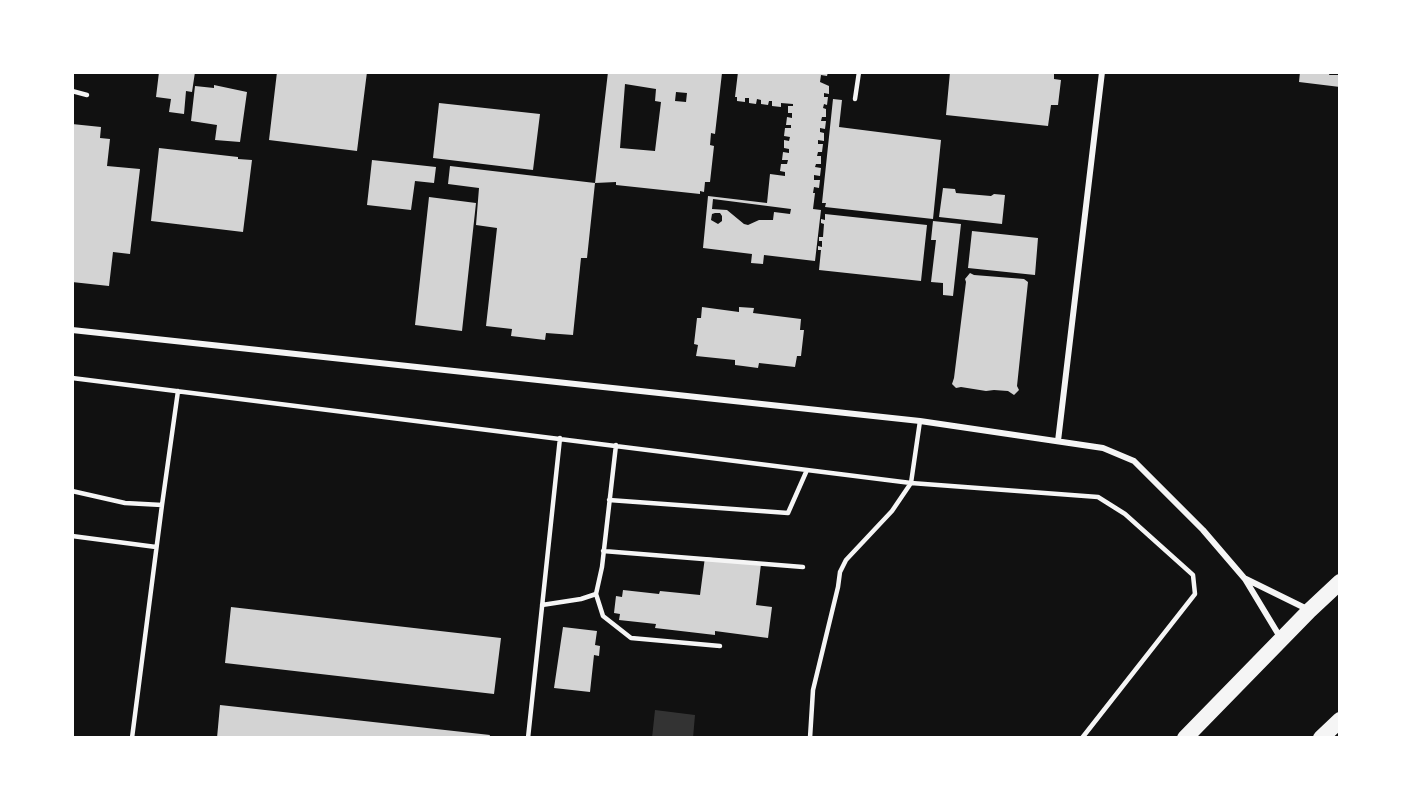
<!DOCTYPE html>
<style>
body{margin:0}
#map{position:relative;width:1412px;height:810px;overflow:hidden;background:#111;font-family:Ubuntu,sans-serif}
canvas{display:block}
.frame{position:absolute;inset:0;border:74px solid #fff;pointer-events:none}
</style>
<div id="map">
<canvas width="1412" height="810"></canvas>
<div class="frame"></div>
</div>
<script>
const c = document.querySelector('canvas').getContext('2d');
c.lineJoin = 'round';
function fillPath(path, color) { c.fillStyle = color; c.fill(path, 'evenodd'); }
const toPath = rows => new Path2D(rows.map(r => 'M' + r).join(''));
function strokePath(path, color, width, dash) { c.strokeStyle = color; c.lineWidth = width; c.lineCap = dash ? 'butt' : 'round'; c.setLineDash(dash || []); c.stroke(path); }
fillPath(toPath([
 [655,710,695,715,693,738,652,738]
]), '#333');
fillPath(toPath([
 [159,72,195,72,192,92,186,91,184,114,169,112,171,99,156,97],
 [277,72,367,72,357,151,269,140],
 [608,72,722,73,715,134,711,133,710,145,714,146,710,182,705,182,704,192,700,191,700,194,616,185,616,182,595,183],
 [625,84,656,89,655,101,661,102,655,151,620,148],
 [676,92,687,93,686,102,675,101],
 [738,72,828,72,827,76,821,75,820,82,829,86,829,94,824,93,824,97,828,97,827,105,824,104,823,108,826,109,826,117,822,117,821,121,826,121,825,129,820,128,820,132,824,133,824,141,818,140,818,144,823,144,822,152,818,152,817,156,821,156,821,164,816,164,815,167,821,168,820,176,814,175,814,180,820,180,819,188,814,187,813,193,815,193,813,209,821,210,815,261,764,255,763,264,751,263,752,254,703,248,708,196,767,203,770,174,785,176,785,172,780,171,781,164,787,164,788,160,782,160,783,152,789,153,789,149,784,148,784,140,789,141,790,137,784,136,785,128,791,128,791,125,786,125,787,117,792,118,792,113,788,113,788,106,793,106,793,104,781,103,781,107,772,106,772,101,769,101,768,105,761,104,761,100,757,99,756,104,749,103,749,98,745,98,745,102,737,101,737,97,735,97],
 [713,199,791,209,790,214,774,212,773,220,759,220,748,225,744,224,727,210,712,209],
 [715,213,720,213,722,216,722,221,718,224,711,220,712,214],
 [950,72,1054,72,1054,79,1061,80,1058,105,1051,105,1048,126,946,115],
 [1300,72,1330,72,1329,75,1340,75,1340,87,1299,82],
 [214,85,247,92,240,142,215,140,217,125,191,121,195,86,214,88],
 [833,99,842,100,839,127,941,140,933,219,825,207,826,203,822,203],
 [439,103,540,114,533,170,433,158],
 [72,124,101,127,100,138,110,139,107,166,140,169,130,254,113,252,109,286,72,282],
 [159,148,238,157,238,159,252,160,243,232,151,221],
 [372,160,436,167,434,183,415,181,411,210,367,205],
 [450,166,595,183,587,258,581,258,573,335,546,333,545,340,511,336,512,329,486,326,497,228,476,225,479,188,448,184],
 [943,188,955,189,956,193,991,196,994,194,1005,195,1002,224,939,217],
 [429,197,476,203,462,331,415,325],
 [825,214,927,225,921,281,819,270,821,250,818,250,818,246,822,247,822,241,819,241,819,237,823,237,824,224,821,223,821,219,825,220],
 [933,221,961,224,953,296,943,295,943,283,931,282,936,240,931,240],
 [972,231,1038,238,1035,275,968,268],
 [970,273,974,275,1024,279,1028,282,1017,386,1019,390,1014,395,1008,391,994,390,986,391,961,387,956,388,952,384,954,378,966,282,965,279],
 [702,307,739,312,739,307,754,308,753,313,801,319,800,330,804,330,801,356,797,356,795,367,759,363,758,368,743,366,735,365,735,360,696,356,698,345,694,344,697,318,701,318],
 [705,557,761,564,756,605,772,607,768,638,715,631,715,635,655,628,656,624,619,620,620,614,614,613,616,596,622,597,623,590,659,594,660,591,700,595],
 [231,607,501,638,494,694,225,663],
 [563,627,597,631,595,645,600,646,599,656,594,655,590,692,554,688],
 [220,705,490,735,489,738,217,738]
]), '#d3d3d3');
strokePath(toPath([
 [72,91,87,95],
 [855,99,859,72],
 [72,378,911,483,1098,497,1125,514,1193,575,1195,594,1082,738],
 [72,491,125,503,162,505,178,391],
 [609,500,788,513,807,470],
 [72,536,156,547],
 [603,551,803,567],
 [596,594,603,616,631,638,720,646],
 [542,605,581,599,596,594,602,567,616,445],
 [132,738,162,505],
 [528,738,560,438],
 [810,738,813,690,838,587,840,572,846,560,892,511,911,483,920,421]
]), '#f5f5f5', 4.5);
strokePath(toPath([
 [72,330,920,421,1103,448,1134,461,1203,530,1245,579,1280,637],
 [1058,441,1102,72],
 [1246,579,1307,609]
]), '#f5f5f5', 6);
strokePath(toPath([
 [1185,738,1309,611,1340,582],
 [1321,738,1340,720]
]), '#f5f5f5', 16);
</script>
